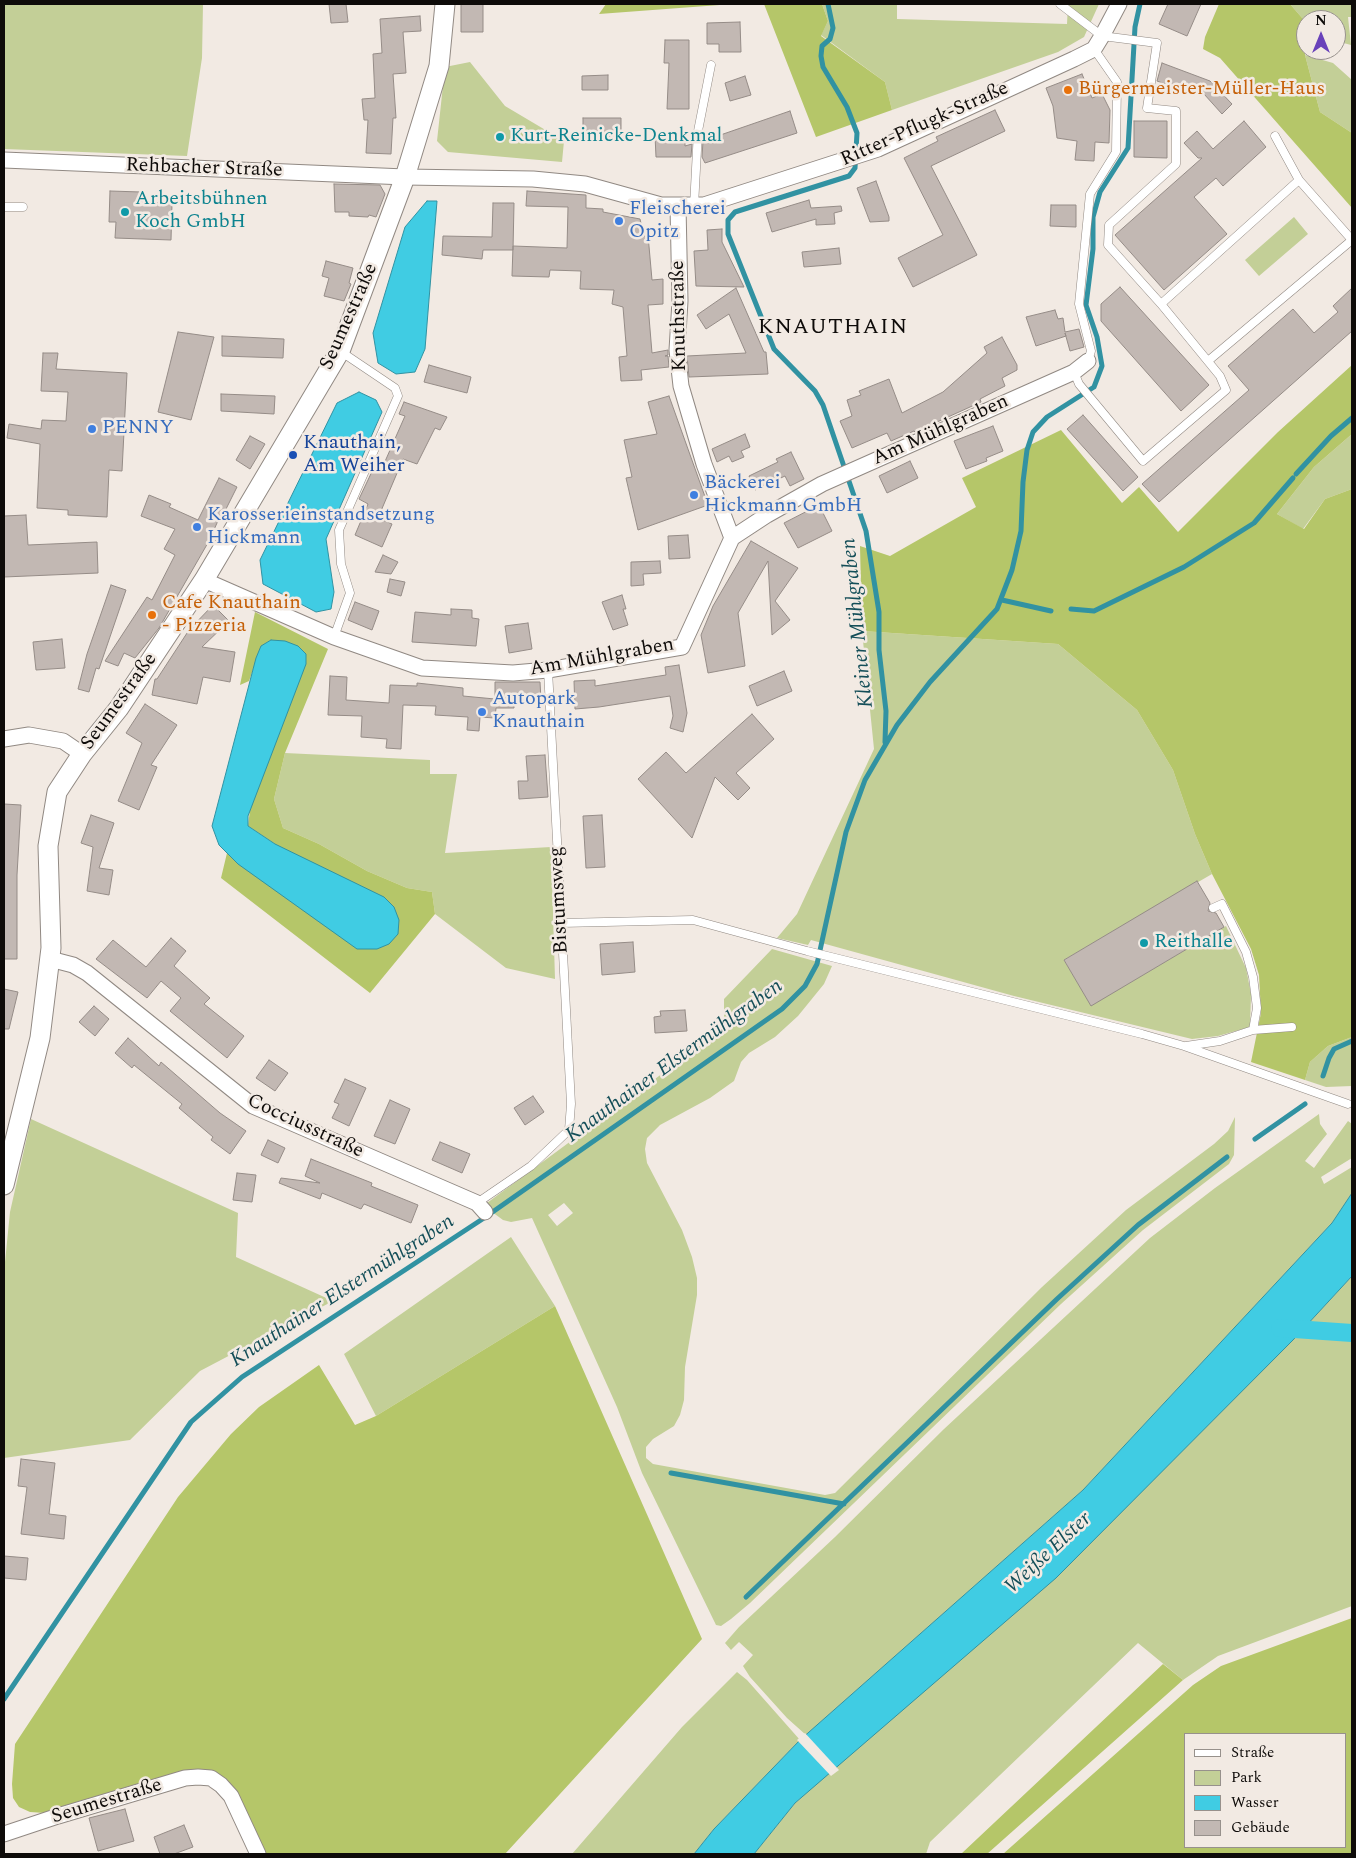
<!DOCTYPE html>
<meta charset="utf-8">
<style>
body{margin:0}
#map{position:relative;width:1356px;height:1858px;overflow:hidden;background:#f2eae3;font-family:Spectral,serif}
canvas{display:block}
.frame{position:absolute;inset:0;border:5px solid #0e0b09;pointer-events:none}
.legend{position:absolute;left:1184px;top:1733px;width:162px;height:115px;box-sizing:border-box;background:#f2eae3;border:1px solid #97918c;margin:0;padding:6px 9px;list-style:none;font-size:15px;color:#0e0b09}
.legend li{display:flex;align-items:center;gap:10px;height:25px}
.legend b{width:25px;border:1px solid #97918c}
.north{position:absolute;left:1296px;top:10px;width:50px;height:50px;box-sizing:border-box;background:#f2eae3;border:1px solid #97918c;border-radius:50%;rotate:0deg;font-size:14px;font-weight:700;line-height:20px;text-align:center;color:#0e0b09}
.north::after{content:'';display:block;margin:auto;width:18px;height:22px;background:#6942ba;clip-path:polygon(50% 0,100% 100%,50% 72%,0 100%)}
</style>
<div id="map">
<canvas width="1356" height="1858"></canvas>
<div class="frame"></div>
<ul class="legend">
<li><b style="height:6px;background:#fff"></b>Straße</li>
<li><b style="height:14px;background:#c3cf97"></b>Park</li>
<li><b style="height:14px;background:#40cce3"></b>Wasser</li>
<li><b style="height:14px;background:#c2b8b3"></b>Gebäude</li>
</ul>
<div class="north">N</div>
</div>
<script>
const c = document.querySelector('canvas').getContext('2d');
c.lineJoin = 'round';
function fillPath(path, color) { c.fillStyle = color; c.fill(path, 'evenodd'); }
const toPath = rows => new Path2D(rows.map(r => 'M' + r).join(''));
function strokePath(path, color, width, dash) { c.strokeStyle = color; c.lineWidth = width; c.lineCap = dash ? 'butt' : 'round'; c.setLineDash(dash || []); c.stroke(path); }
function label(font, color, halo, rows, align = 'center') {
  c.font = font + ' Spectral,serif'; c.lineWidth = 5; c.setLineDash([]); c.textBaseline = 'middle'; c.strokeStyle = halo; c.fillStyle = color; for (const [text, x, y, turn = 0] of rows) {
    c.save(); c.translate(x, y); c.rotate((+turn || 0) * Math.PI / 180); c.textAlign = isNaN(turn) ? turn : align; if (halo) c.strokeText(text, 0, 0); c.fillText(text, 0, 0); c.restore();
  }
}
fillPath(toPath([
 [4,4,203,4,202,58,187,156,4,149],
 [822,4,897,4,897,19,1067,24,1068,4,1099,4,1084,37,1058,52,892,110,885,82,821,35,828,21],
 [1290,4,1352,4,1352,17,1348,17,1351,45,1336,41,1336,20,1306,20,1306,33,1304,33,1303,19],
 [1305,55,1333,63,1352,80,1352,133,1320,112],
 [470,62,505,106,564,141,562,162,448,152,437,141,445,67],
 [1294,217,1308,234,1259,276,1245,260],
 [1352,434,1352,489,1325,499,1303,529,1277,514,1314,467],
 [862,631,1058,644,1137,710,1173,770,1195,834,1212,874,1064,960,1091,1005,1226,926,1246,968,1251,994,1250,1027,1218,1036,1192,1039,1014,996,811,940,808,945,777,938,797,914,874,749],
 [285,753,430,760,430,774,457,774,445,853,551,847,555,979,506,968,435,914,432,892,407,888,367,871,319,844,283,828,274,799],
 [772,949,832,966,824,984,798,1016,775,1037,749,1053,741,1062,734,1081,710,1098,660,1125,647,1138,645,1149,647,1163,682,1230,692,1257,697,1278,697,1295,685,1367,684,1400,680,1415,674,1426,653,1439,646,1447,646,1458,653,1464,825,1495,835,1493,1042,1287,1126,1210,1214,1144,1228,1131,1235,1117,1234,1155,1229,1164,1143,1230,1061,1304,750,1603,731,1619,721,1626,716,1625,642,1473,617,1407,532,1218,511,1222,503,1220,488,1209,487,1203,724,1028,724,999],
 [564,1203,573,1213,557,1226,548,1215],
 [1352,1037,1352,1086,1326,1087,1305,1080,1310,1062,1328,1046],
 [1319,1114,1320,1124,1327,1134,1305,1161,1314,1168,1348,1121,1352,1124,1352,1158,1321,1177,1324,1184,1352,1167,1352,1193,1332,1223,1083,1490,806,1735,787,1718,750,1677,743,1666,753,1655,739,1642,731,1650,725,1643,739,1627,835,1537,944,1429,1150,1238,1215,1188],
 [31,1119,238,1213,236,1257,333,1301,200,1371,130,1440,4,1458,4,1272,10,1212],
 [511,1237,555,1306,376,1416,344,1354],
 [1352,1276,1352,1606,1218,1656,1183,1680,1138,1643,930,1842,926,1854,754,1854,795,1803,1293,1340],
 [737,1672,747,1680,800,1740,714,1829,694,1854,572,1854,682,1727]
]), '#c3cf97');
fillPath(toPath([
 [606,4,733,4,599,14],
 [764,4,822,4,828,21,821,36,885,82,892,110,816,137],
 [1219,4,1290,4,1303,19,1305,55,1320,112,1352,133,1352,208,1220,58,1203,49,1205,37],
 [1352,365,1352,434,1314,467,1277,514,1304,529,1325,499,1352,489,1352,1037,1328,1046,1310,1062,1305,1080,1251,1062,1261,1013,1259,975,1251,949,1212,874,1195,834,1173,770,1137,710,1058,644,862,631,860,546,890,556,976,507,962,478,1061,430,1122,503,1139,487,1178,532,1278,432],
 [255,612,328,649,285,753,274,799,283,828,319,844,367,871,407,888,432,892,435,914,370,993,221,878,227,853,238,864,275,844,248,826,271,640,261,647,249,681,240,685],
 [555,1306,702,1639,505,1854,265,1854,214,1773,45,1813,30,1812,19,1807,13,1798,12,1784,15,1744,178,1497,231,1434,259,1407,319,1365,355,1425,376,1416],
 [1352,1618,1352,1854,1003,1854,1193,1685,1221,1666],
 [1185,1734,1345,1734,1345,1847,1185,1847],
 [1163,1664,1183,1680,987,1854,961,1854]
]), '#b5c669');
const water = toPath([
 [427,201,437,201,425,349,415,372,396,374,378,363,373,333,405,227,427,201],
 [359,392,376,400,382,412,326,539,334,592,331,609,316,612,263,584,260,560,337,403,359,392],
 [271,640,285,641,298,646,306,654,306,664,248,816,248,826,275,844,384,897,394,907,399,920,398,934,389,944,377,949,357,949,238,864,219,845,212,826,256,658,261,646,271,640],
 [1352,1193,1352,1276,1293,1340,1056,1578,795,1803,754,1854,694,1854,714,1829,800,1740,1083,1490,1332,1223,1352,1193]
]);
fillPath(water, '#40cce3');
strokePath(water, '#3192a2', 1);
fillPath(toPath([
 [805,1733,839,1770,831,1776,797,1740]
]), '#f2eae3');
strokePath(toPath([
 [828,4,833,28,830,39,822,46,821,56,823,67,847,107,857,133,855,168,849,176,735,212,728,220,728,234,774,349,815,391,823,405,866,531,879,612,879,650,886,711,885,742],
 [1296,474,1331,436,1352,418],
 [1002,600,1051,611],
 [1071,609,1094,611,1184,567,1254,523,1293,478],
 [1323,1076,1329,1058,1334,1049,1352,1041],
 [1255,1139,1305,1104],
 [671,1473,844,1504],
 [746,1597,1057,1299,1138,1225,1227,1157],
 [4,1699,191,1422,242,1377,484,1218,782,1009,805,986,817,964,846,832,865,780,897,725,930,682,997,609,1012,570,1021,531,1023,482,1027,450,1033,432,1047,417,1094,387,1102,366,1097,337,1086,305,1093,249,1093,217,1100,192,1128,148,1135,27,1140,4]
]), '#3192a2', 5);
strokePath(toPath([
 [1280,1328,1352,1333]
]), '#40cce3', 18);
const building = toPath([
 [329,4,346,4,348,22,331,23,329,4],
 [461,4,483,4,483,32,461,32,461,4],
 [1168,4,1201,4,1187,36,1159,24,1168,4],
 [420,16,421,31,403,32,406,73,393,74,396,118,393,118,391,154,366,153,368,120,364,120,362,99,375,98,373,54,382,53,380,19,420,16],
 [740,22,741,52,719,52,719,44,707,44,707,23,740,22],
 [665,40,689,40,689,109,667,109,669,63,664,63,665,40],
 [1162,63,1210,81,1232,104,1222,114,1204,94,1183,86,1181,90,1157,81,1162,63],
 [1082,74,1092,98,1102,94,1110,110,1109,143,1095,142,1094,161,1075,160,1077,141,1057,138,1053,106,1046,88,1082,74],
 [608,75,608,90,582,90,582,76,608,75],
 [745,76,751,95,730,101,725,83,745,76],
 [995,110,1005,131,931,166,977,255,913,287,898,258,943,235,904,158,938,141,936,137,995,110],
 [790,111,797,133,705,163,702,157,703,141,790,111],
 [583,118,621,118,621,139,583,139,583,118],
 [1134,121,1167,121,1167,158,1134,157,1134,121],
 [1244,121,1266,147,1223,186,1216,178,1194,197,1227,234,1164,290,1115,235,1202,158,1198,158,1184,143,1197,131,1213,149,1244,121],
 [655,135,685,135,685,146,692,144,691,157,656,157,655,135],
 [876,181,889,217,889,221,870,222,857,188,876,181],
 [334,184,380,185,385,194,376,217,369,215,368,217,349,216,349,212,335,212,334,184],
 [110,191,141,192,141,202,172,203,171,240,115,238,116,222,109,222,110,191],
 [527,191,586,195,586,208,603,209,603,212,640,219,644,236,648,235,652,280,663,279,663,304,648,305,652,353,668,350,668,355,665,356,668,356,669,367,641,370,642,380,621,381,619,357,627,356,623,307,612,304,614,290,580,289,581,271,550,270,549,277,512,276,513,246,567,248,568,207,526,206,527,191],
 [809,200,811,208,841,206,842,211,834,213,835,224,816,225,816,219,772,232,766,213,809,200],
 [493,203,514,203,513,250,483,250,482,259,442,255,443,236,492,237,493,203],
 [1051,205,1076,205,1076,227,1050,226,1051,205],
 [722,229,722,242,744,287,696,286,694,251,708,250,707,230,722,229],
 [839,248,841,264,804,267,802,252,839,248],
 [326,261,353,268,349,283,351,284,344,301,324,296,329,278,322,276,326,261],
 [1120,287,1209,385,1181,411,1101,321,1101,304,1120,287],
 [736,288,764,352,766,352,768,374,689,377,687,356,746,353,729,314,706,329,697,315,736,288],
 [1352,288,1352,331,1159,502,1142,484,1249,390,1228,366,1293,309,1314,333,1338,312,1333,306,1352,288],
 [1055,310,1058,319,1063,318,1065,332,1079,329,1084,347,1070,351,1065,333,1066,336,1036,346,1026,317,1055,310],
 [178,332,214,337,191,420,158,412,178,332],
 [222,336,284,339,283,358,222,356,222,336],
 [1002,337,1017,365,1017,370,1002,378,1005,386,980,399,981,402,915,432,914,431,891,441,887,433,852,448,840,421,852,416,847,400,861,395,859,391,889,379,902,413,943,392,987,353,984,347,1002,337],
 [43,353,58,353,56,369,127,373,122,471,109,470,107,517,68,515,68,510,37,508,40,444,7,438,9,424,41,429,42,420,66,421,68,392,41,391,43,353],
 [429,365,471,377,467,393,424,382,429,365],
 [221,394,275,396,274,414,221,411,221,394],
 [669,396,708,505,638,530,626,478,632,477,624,440,657,434,648,402,669,396],
 [404,402,447,417,440,430,435,428,417,464,403,459,378,518,392,524,382,547,355,535,368,504,359,499,376,463,383,466,405,416,399,414,404,402],
 [1083,415,1138,477,1123,491,1067,429,1083,415],
 [993,426,1003,451,986,458,987,461,966,469,954,441,993,426],
 [745,434,750,447,741,451,744,457,732,462,729,456,717,462,712,449,745,434],
 [250,436,265,444,250,469,236,460,250,436],
 [791,452,804,479,790,486,785,476,755,490,749,476,778,462,776,459,791,452],
 [910,461,918,478,887,493,879,476,910,461],
 [219,478,237,487,223,515,221,514,209,541,159,628,135,658,124,653,118,666,105,661,147,597,152,600,175,555,164,549,175,529,141,516,149,495,171,504,169,507,198,520,219,478],
 [819,505,832,531,798,548,784,523,819,505],
 [26,515,28,545,97,542,98,573,4,577,4,516,26,515],
 [688,535,690,558,669,559,668,536,688,535],
 [751,541,798,568,775,601,790,620,772,635,768,561,738,613,745,666,708,673,701,635,713,606,751,541],
 [383,555,398,562,391,574,375,572,383,555],
 [660,561,661,573,643,574,644,585,631,586,631,562,660,561],
 [390,579,405,582,401,596,387,592,390,579],
 [111,585,126,590,99,669,96,668,89,692,78,689,87,654,111,585],
 [622,595,626,609,623,609,628,625,613,630,602,602,622,595],
 [355,602,379,611,372,630,348,620,355,602],
 [213,605,229,621,202,647,235,652,230,682,203,677,197,704,152,695,155,679,157,679,189,630,213,605],
 [451,609,472,610,472,618,479,619,476,646,412,642,415,612,451,615,451,609],
 [528,623,532,649,509,653,505,626,528,623],
 [62,639,65,668,36,670,33,642,62,639],
 [679,665,687,713,683,732,670,728,673,716,670,696,599,707,575,709,574,681,595,680,595,686,666,675,665,667,679,665],
 [784,671,792,691,757,706,749,686,784,671],
 [330,676,347,677,346,700,389,703,390,685,417,686,417,683,463,688,463,696,495,699,495,682,540,682,541,700,514,701,514,708,496,708,495,718,480,717,479,731,467,730,468,717,435,715,436,706,403,705,401,749,386,748,387,739,361,737,362,716,328,715,330,676],
 [145,704,177,725,151,765,157,767,139,810,118,801,142,743,126,733,145,704],
 [752,714,774,739,736,773,750,788,738,800,715,777,692,838,638,779,666,752,686,773,752,714],
 [545,755,548,797,519,799,518,781,528,781,526,756,545,755],
 [4,804,21,805,17,875,17,959,4,959,4,804],
 [91,815,114,823,99,868,113,870,109,895,87,891,93,847,81,843,91,815],
 [602,815,605,867,586,868,583,816,602,815],
 [1197,881,1210,903,1208,911,1216,913,1224,927,1091,1006,1064,960,1197,881],
 [171,938,186,951,174,966,210,998,204,1004,244,1036,227,1058,170,1011,181,998,161,981,147,998,96,959,113,940,146,967,171,938],
 [633,942,635,972,602,975,600,944,633,942],
 [4,989,18,992,9,1029,4,1029,4,989],
 [94,1006,109,1019,95,1036,79,1022,94,1006],
 [685,1010,687,1031,655,1033,654,1017,661,1016,660,1011,685,1010],
 [128,1038,159,1066,161,1062,220,1113,246,1131,230,1154,211,1140,213,1137,179,1108,182,1104,134,1065,132,1068,115,1053,128,1038],
 [269,1060,288,1073,275,1091,256,1078,269,1060],
 [345,1079,366,1088,349,1126,332,1118,339,1104,334,1102,345,1079],
 [533,1096,544,1112,525,1125,514,1108,533,1096],
 [390,1100,410,1109,395,1144,374,1136,390,1100],
 [268,1140,285,1148,278,1163,261,1155,268,1140],
 [440,1142,470,1154,462,1173,432,1160,440,1142],
 [311,1159,372,1183,371,1186,418,1205,411,1223,364,1204,361,1209,322,1193,320,1199,279,1183,281,1178,320,1183,305,1176,311,1159],
 [237,1173,256,1175,252,1202,233,1200,237,1173],
 [21,1459,55,1463,49,1514,66,1516,64,1539,21,1534,27,1487,18,1486,21,1459],
 [4,1556,28,1558,26,1580,4,1578,4,1556],
 [125,1809,134,1841,98,1851,89,1818,125,1809],
 [184,1825,193,1847,174,1854,160,1854,154,1837,184,1825]
]);
fillPath(building, '#c2b8b3');
strokePath(building, '#958c87', 1);
const service = toPath([
 [1060,4,1102,36,1157,43,1147,108,1176,111,1176,164,1109,225,1108,245,1161,304,1220,376,1226,390,1143,461,1079,384,1074,372],
 [694,206,698,131,711,65],
 [4,207,23,207],
 [1161,304,1299,180,1275,136],
 [1088,361,1091,351,1079,304,1090,194,1116,152,1117,82,1094,49],
 [1208,361,1352,240,1299,180],
 [334,637,350,593,341,564,339,530,398,396,395,388,340,351],
 [1213,908,1222,904,1246,952,1253,977,1257,1008,1253,1030],
 [561,923,693,920,807,951,1142,1034,1184,1046,1348,1104],
 [1186,1046,1220,1041,1253,1030,1292,1027],
 [477,1203,531,1166,569,1130,571,1104,548,670]
]);
const minor = toPath([
 [4,160,405,177,533,179,585,184,661,205,704,205,878,149,1074,59,1094,49,1102,36,1119,4],
 [678,206,680,301,677,350,681,386,704,464,732,538],
 [204,580,334,637,422,668,513,673,548,670,682,647,732,538,767,515,822,484,1074,372,1088,361],
 [4,739,29,735,63,741,82,754],
 [50,959,73,965,87,973,253,1106,477,1203,485,1212],
 [4,1834,58,1816,185,1778,198,1777,211,1778,221,1785,231,1796,258,1854]
]);
const tertiary = toPath([
 [4,1185,40,1038,51,948,48,846,57,792,82,754,119,708,204,580,340,351,405,177,439,66,445,4]
]);
strokePath(service, '#918983', 9);
strokePath(minor, '#918983', 17);
strokePath(tertiary, '#918983', 21);
strokePath(service, '#fff', 8);
strokePath(minor, '#fff', 15);
strokePath(tertiary, '#fff', 19);
for (const [x, y, r, color] of [
 [1068,90,5,"#e8710a"],
 [500,137,5,"#0f9aa8"],
 [125,212,5,"#0f9aa8"],
 [619,221,5,"#3f7fe0"],
 [92,429,5,"#3f7fe0"],
 [293,455,5,"#1a4fb4"],
 [694,495,5,"#3f7fe0"],
 [197,527,5,"#3f7fe0"],
 [152,615,5,"#e8710a"],
 [482,712,5,"#3f7fe0"],
 [1144,943,5,"#0f9aa8"]
]) { const dot = new Path2D(); dot.arc(x, y, r, 0, 2 * Math.PI); c.fillStyle = color; c.fill(dot); strokePath(dot, '#f2eae3', 2); }
label('20px', '#c56008', '#f2eae3', [
 ["Bürgermeister-Müller-Haus",1078,90],
 ["Cafe Knauthain",162,604],
 ["- Pizzeria",162,627]
], 'left');
label('20px', '#0e0b09', '#f2eae3', [
 ["Ritter-Pflugk-Straße",925,125,-24],
 ["Rehbacher Straße",204,169,2],
 ["Knuthstraße",680,316,-91],
 ["Seumestraße",350,317,-66],
 ["Am Mühlgraben",941,431,-24],
 ["Am Mühlgraben",602,658,-10],
 ["Seumestraße",120,702,-54],
 ["Bistumsweg",560,900,-93],
 ["Cocciusstraße",305,1127,25],
 ["Seumestraße",107,1802,-17]
]);
label('20px', '#0d838f', '#f2eae3', [
 ["Kurt-Reinicke-Denkmal",510,137],
 ["Arbeitsbühnen",135,200],
 ["Koch GmbH",135,223],
 ["Reithalle",1154,943]
], 'left');
label('20px', '#366cbe', '#f2eae3', [
 ["Fleischerei",629,210],
 ["Opitz",629,233],
 ["PENNY",102,429],
 ["Bäckerei",704,484],
 ["Hickmann GmbH",704,507],
 ["Karosserieinstandsetzung",207,516],
 ["Hickmann",207,539],
 ["Autopark",492,700],
 ["Knauthain",492,723]
], 'left');
label('20px', '#164399', '#f2eae3', [
 ["Knauthain,",303,444],
 ["Am Weiher",303,467]
], 'left');
label('italic 21px', '#144e58', '#f2eae3', [
 ["Kleiner Mühlgraben",859,623,-96],
 ["Knauthainer Elstermühlgraben",675,1062,-36],
 ["Knauthainer Elstermühlgraben",343,1292,-33],
 ["Weiße Elster",1049,1554,-43]
]);
c.letterSpacing = '1px';
label('22px', '#0e0b09', '#f2eae3', [
 ["KNAUTHAIN",833,329]
]);
c.letterSpacing = '0px';
</script>
